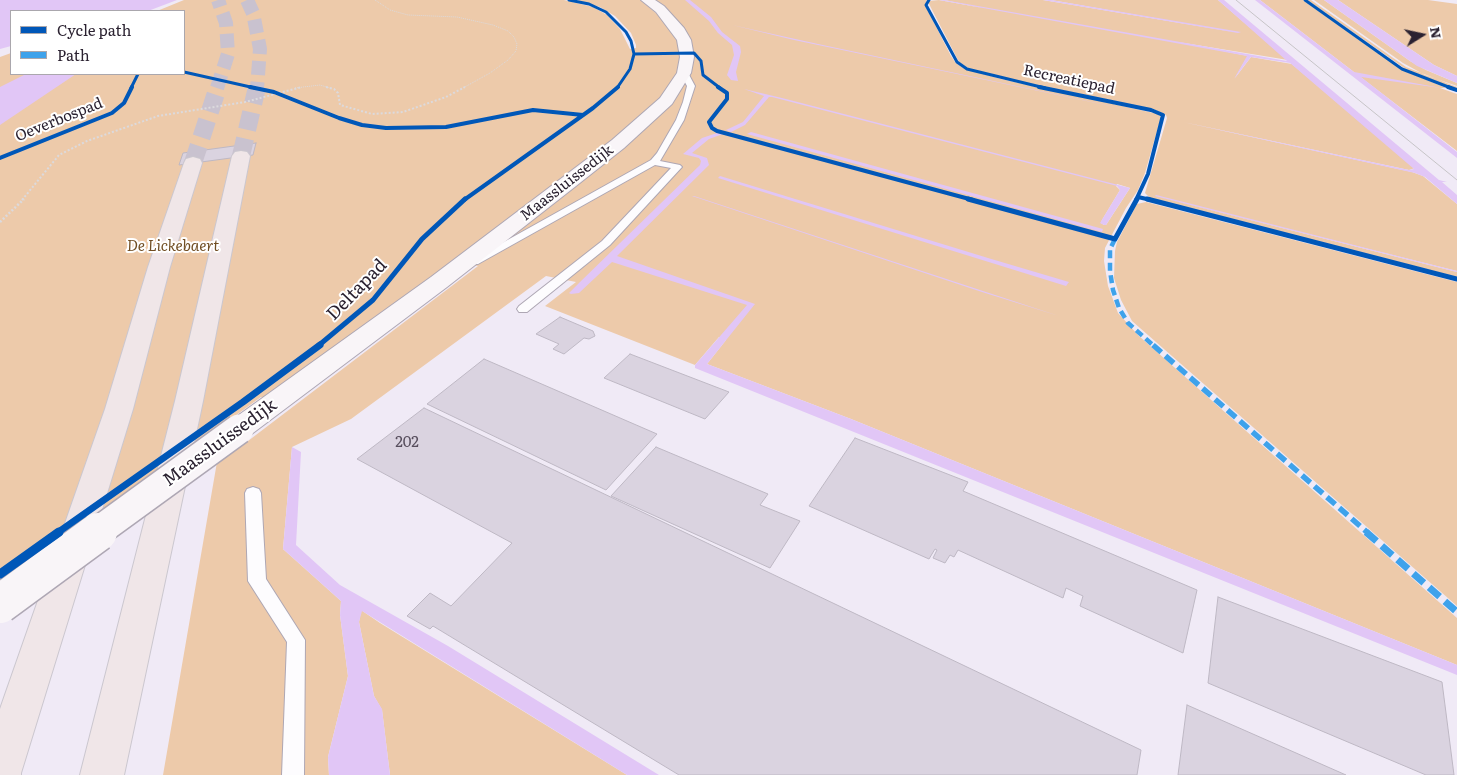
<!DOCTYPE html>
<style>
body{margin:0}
#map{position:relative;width:1457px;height:775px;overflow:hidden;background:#f0eaf6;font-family:Literata,serif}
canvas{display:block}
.legend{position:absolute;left:10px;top:10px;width:175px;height:65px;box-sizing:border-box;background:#fff;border:1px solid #aaa7ad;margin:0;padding:6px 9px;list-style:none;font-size:15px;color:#2b2231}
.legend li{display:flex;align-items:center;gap:10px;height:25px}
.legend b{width:25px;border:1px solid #aaa7ad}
.north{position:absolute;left:1397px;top:10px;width:50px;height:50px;-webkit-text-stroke:4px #fff;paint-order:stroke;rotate:80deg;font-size:14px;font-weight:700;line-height:20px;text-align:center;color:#2b2231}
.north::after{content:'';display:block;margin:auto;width:18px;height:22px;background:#2b2231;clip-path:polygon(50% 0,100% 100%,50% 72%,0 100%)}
</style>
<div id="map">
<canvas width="1457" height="775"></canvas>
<ul class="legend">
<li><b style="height:6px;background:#0057b8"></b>Cycle path</li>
<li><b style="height:6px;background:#3ea2eb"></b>Path</li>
</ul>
<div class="north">N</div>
</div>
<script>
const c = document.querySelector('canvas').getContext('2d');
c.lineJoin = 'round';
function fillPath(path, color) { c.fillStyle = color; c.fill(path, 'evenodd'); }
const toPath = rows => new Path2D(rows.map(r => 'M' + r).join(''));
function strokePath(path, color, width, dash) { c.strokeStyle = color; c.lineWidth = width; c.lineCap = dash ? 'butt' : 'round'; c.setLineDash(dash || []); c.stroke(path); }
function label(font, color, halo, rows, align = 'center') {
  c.font = font + ' Literata,serif'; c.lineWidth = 4; c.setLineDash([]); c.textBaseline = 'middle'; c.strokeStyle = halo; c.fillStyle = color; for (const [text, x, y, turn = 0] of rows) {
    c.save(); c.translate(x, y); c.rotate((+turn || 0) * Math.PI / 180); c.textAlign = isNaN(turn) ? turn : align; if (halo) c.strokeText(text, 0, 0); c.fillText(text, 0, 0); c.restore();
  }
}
fillPath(toPath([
 [184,0,564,0,593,7,607,15,620,29,630,49,636,48,636,45,631,33,615,16,600,7,576,0,641,0,666,22,653,0,927,0,925,5,951,56,955,62,963,68,1001,79,1158,114,1161,117,1145,173,1138,190,1126,208,1105,248,1104,261,1108,286,1118,313,1139,336,1457,618,1457,665,851,419,707,364,726,340,719,337,695,365,545,306,576,282,546,276,351,419,292,447,283,549,341,601,340,615,348,676,328,757,329,775,163,775,217,462,248,441,478,266,453,262,265,398,261,397,0,587,0,57,11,53,11,74,184,74,184,11,157,11],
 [1117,184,1130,188,1106,225,1104,225,1101,223,1102,220,1120,190,1116,186],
 [939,0,983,8,944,0,1043,0,1240,33,1051,0,1218,0,1288,60,1178,42,1248,56,1235,78,1251,57,1292,64,1415,168,1409,170,1183,122,1412,172,1423,176,1457,204,1457,271,1155,196,1457,272,1457,277,1150,198,1145,193,1167,118,1166,115,1153,109,1003,78,968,68,959,62,929,4,929,1],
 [1260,0,1303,0,1400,69,1446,88,1440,88,1457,94,1457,151],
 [1307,0,1311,0,1406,67,1457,87,1457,89,1407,70],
 [1314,0,1324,0,1410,61,1426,70,1457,83,1457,86,1425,75,1403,63],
 [1338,0,1428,0,1457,4,1457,76,1434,65],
 [1146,202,1457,282,1457,606,1132,321,1121,300,1114,278,1115,251,1117,242,1137,204],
 [361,610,380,623,627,775,390,775,382,710,374,696,359,622]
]), '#edcaaa');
fillPath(toPath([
 [0,0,177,0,148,11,11,11,11,46,0,49],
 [685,0,690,0,711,17,722,32,740,46,741,52,736,72,738,81,731,80,727,75,734,55,732,45,718,33,709,21],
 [939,0,944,0,1287,61,1218,0,1224,0,1439,180,1447,182,1442,182,1457,195,1457,204,1425,177,1415,173,1183,122,1409,170,1414,169,1290,63,1251,57,1234,79,1247,56],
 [1043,0,1051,0,1241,32,1238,33],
 [1255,0,1260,0,1354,72,1441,88,1361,77,1457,152,1457,158],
 [1324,0,1338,0,1434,65,1457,76,1457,83,1417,66],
 [732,25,818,44,1149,114,794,40],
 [26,74,76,74,0,125,0,87],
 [744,89,782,98,1130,188,1106,225,1104,225,1100,223,1120,190,1117,186,772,97,769,97,745,125,731,132,726,130,743,122,764,96],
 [751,132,1103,229,1102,232,747,134],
 [717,133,723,134,709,139,692,153,707,158,709,165,617,256,755,304,707,364,851,419,1457,665,1457,675,695,368,695,365,747,305,612,262,579,293,571,294,569,293,580,282,700,165,701,161,699,158,683,154,702,138],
 [720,176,988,258,1069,282,1066,286,718,178],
 [1156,195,1457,271,1457,272,1155,196],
 [692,196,694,196,1059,316,982,292],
 [292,447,301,452,296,545,340,585,448,646,659,775,627,775,362,611,359,622,374,696,382,709,390,775,329,775,328,757,348,676,340,615,341,601,283,549]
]), '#e1c6f6');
const building = toPath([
 [256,143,253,155,179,165,183,153,256,143],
 [560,317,593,331,595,336,589,339,584,338,564,354,553,349,559,344,536,334,560,317],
 [630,354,729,392,705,419,604,378,630,354],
 [484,359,657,434,606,490,427,404,484,359],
 [424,408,1141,750,1137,775,679,775,433,626,430,629,407,616,430,593,451,606,512,543,357,459,424,408],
 [855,438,968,482,963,491,1197,590,1183,653,1080,606,1083,596,1066,588,1063,598,958,550,954,557,950,555,945,563,933,558,937,550,935,549,929,559,809,506,855,438],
 [656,447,768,494,760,505,800,521,770,568,611,496,656,447],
 [1218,597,1442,682,1454,775,1426,775,1208,683,1218,597],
 [1187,705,1346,775,1178,775,1187,705]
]);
fillPath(building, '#dad3e0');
strokePath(building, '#beb8c4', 1);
strokePath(toPath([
 [247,0,253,13,260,49,257,88],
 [217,88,228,54,226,23,218,0]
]), '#c9c2cf', 14, [14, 7]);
strokePath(toPath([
 [241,156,257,87],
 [193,163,218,87]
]), '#c9c2cf', 18, [18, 9]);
const lane = toPath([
 [681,71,687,71,695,86,684,120,660,161,680,165,682,167,610,245,527,312,519,312,517,309,519,306,602,241,671,168,655,165,478,264,470,264,468,262,651,160,657,153,676,120,683,102,687,86,680,73,681,71],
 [253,487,259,489,261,493,266,579,305,640,304,775,282,775,287,642,248,581,245,493,247,489,253,487]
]);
const secondary = toPath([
 [641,0,655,0,664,6,684,28,691,40,694,57,691,73,672,104,624,148,576,186,447,287,249,436,239,439,229,436,224,429,229,422,431,277,612,140,660,98,677,73,680,57,677,40,656,12,641,0]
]);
const highway = toPath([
 [241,151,247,152,250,156,203,401,124,775,80,775,175,401,232,156,235,152,241,151],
 [193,157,200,159,202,163,170,267,133,409,21,773,21,775,0,775,0,709,105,409,148,267,184,163,186,159,193,157]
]);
strokePath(lane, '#aea7b4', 2);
strokePath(secondary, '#aea7b4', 2);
strokePath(highway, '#cbc7cf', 2);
strokePath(toPath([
 [375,0,390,10,408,15,457,17,493,25,508,31,514,37,517,44,516,51,508,60,490,73,463,88],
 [295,88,320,85,330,88]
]), '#dcdadd', 1, [1, 1]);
strokePath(toPath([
 [326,87,334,89,338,93,340,105,372,114,403,112,446,97,465,87],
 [22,200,59,155,87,141,158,116,245,102,302,87]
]), '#dcdadd', 2, [2, 2]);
strokePath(toPath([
 [0,222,24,199]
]), '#dcdadd', 2.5, [2, 2]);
fillPath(lane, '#fdfcfe');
fillPath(secondary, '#f9f5f8');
fillPath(highway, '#f0e6e8');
strokePath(toPath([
 [1236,0,1457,180]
]), '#c6c4c7', 1);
const secondaryBridgeFar1 = toPath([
 [96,533,239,429]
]);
const secondaryBridge = toPath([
 [0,604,98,532]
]);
strokePath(secondaryBridgeFar1, '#aea7b4', 32, []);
strokePath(secondaryBridge, '#aea7b4', 41, []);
strokePath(secondaryBridgeFar1, '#f9f5f8', 29);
strokePath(secondaryBridge, '#f9f5f8', 38);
strokePath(toPath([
 [1115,239,1110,249,1110,271,1113,290,1119,308,1128,323,1154,346]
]), '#3ea2eb', 4.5, [8, 4.5]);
strokePath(toPath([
 [1153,345,1368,533]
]), '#3ea2eb', 5.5, [11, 5.5]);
strokePath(toPath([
 [1366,532,1457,612]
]), '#3ea2eb', 7, [14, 7]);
strokePath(toPath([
 [569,0,589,4,606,12,626,32,631,41,634,54,630,69,617,88],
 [929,0,926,5,957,62,967,69,1045,88],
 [1305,0,1402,69,1451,88],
 [634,54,694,53,701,61,703,75,720,88],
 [184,72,255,88],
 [131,88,138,74]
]), '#0057b8', 3);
strokePath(toPath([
 [250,87,274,92,339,118,362,125,386,128,446,127,533,110,583,115],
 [718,87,727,93,727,99,709,122,712,128,717,131,973,200],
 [1039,87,1151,110,1163,115,1148,174,1136,200],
 [1448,87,1457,90],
 [0,158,112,113,124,103,132,87],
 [1138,197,1151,200],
 [464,200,593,108,618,87]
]), '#0057b8', 4);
strokePath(toPath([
 [968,199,1115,239,1137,199],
 [1147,199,1457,279],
 [318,346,373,300,422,239,465,199]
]), '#0057b8', 5);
strokePath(toPath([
 [57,533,243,402,320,345]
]), '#0057b8', 7);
strokePath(toPath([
 [0,574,59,532]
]), '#0057b8', 9);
label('15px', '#2b2231', '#fff', [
 ["Recreatiepad",1069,80,12],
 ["Oeverbospad",59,120,-22],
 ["Maassluissedijk",567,183,-38]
]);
label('italic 15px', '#704d22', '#fff', [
 ["De Lickebaert",173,247]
]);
label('15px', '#574e5d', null, [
 ["202",407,443]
]);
label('18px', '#2b2231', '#fff', [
 ["Deltapad",357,290,-46],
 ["Maassluissedijk",220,443,-36]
]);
</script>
